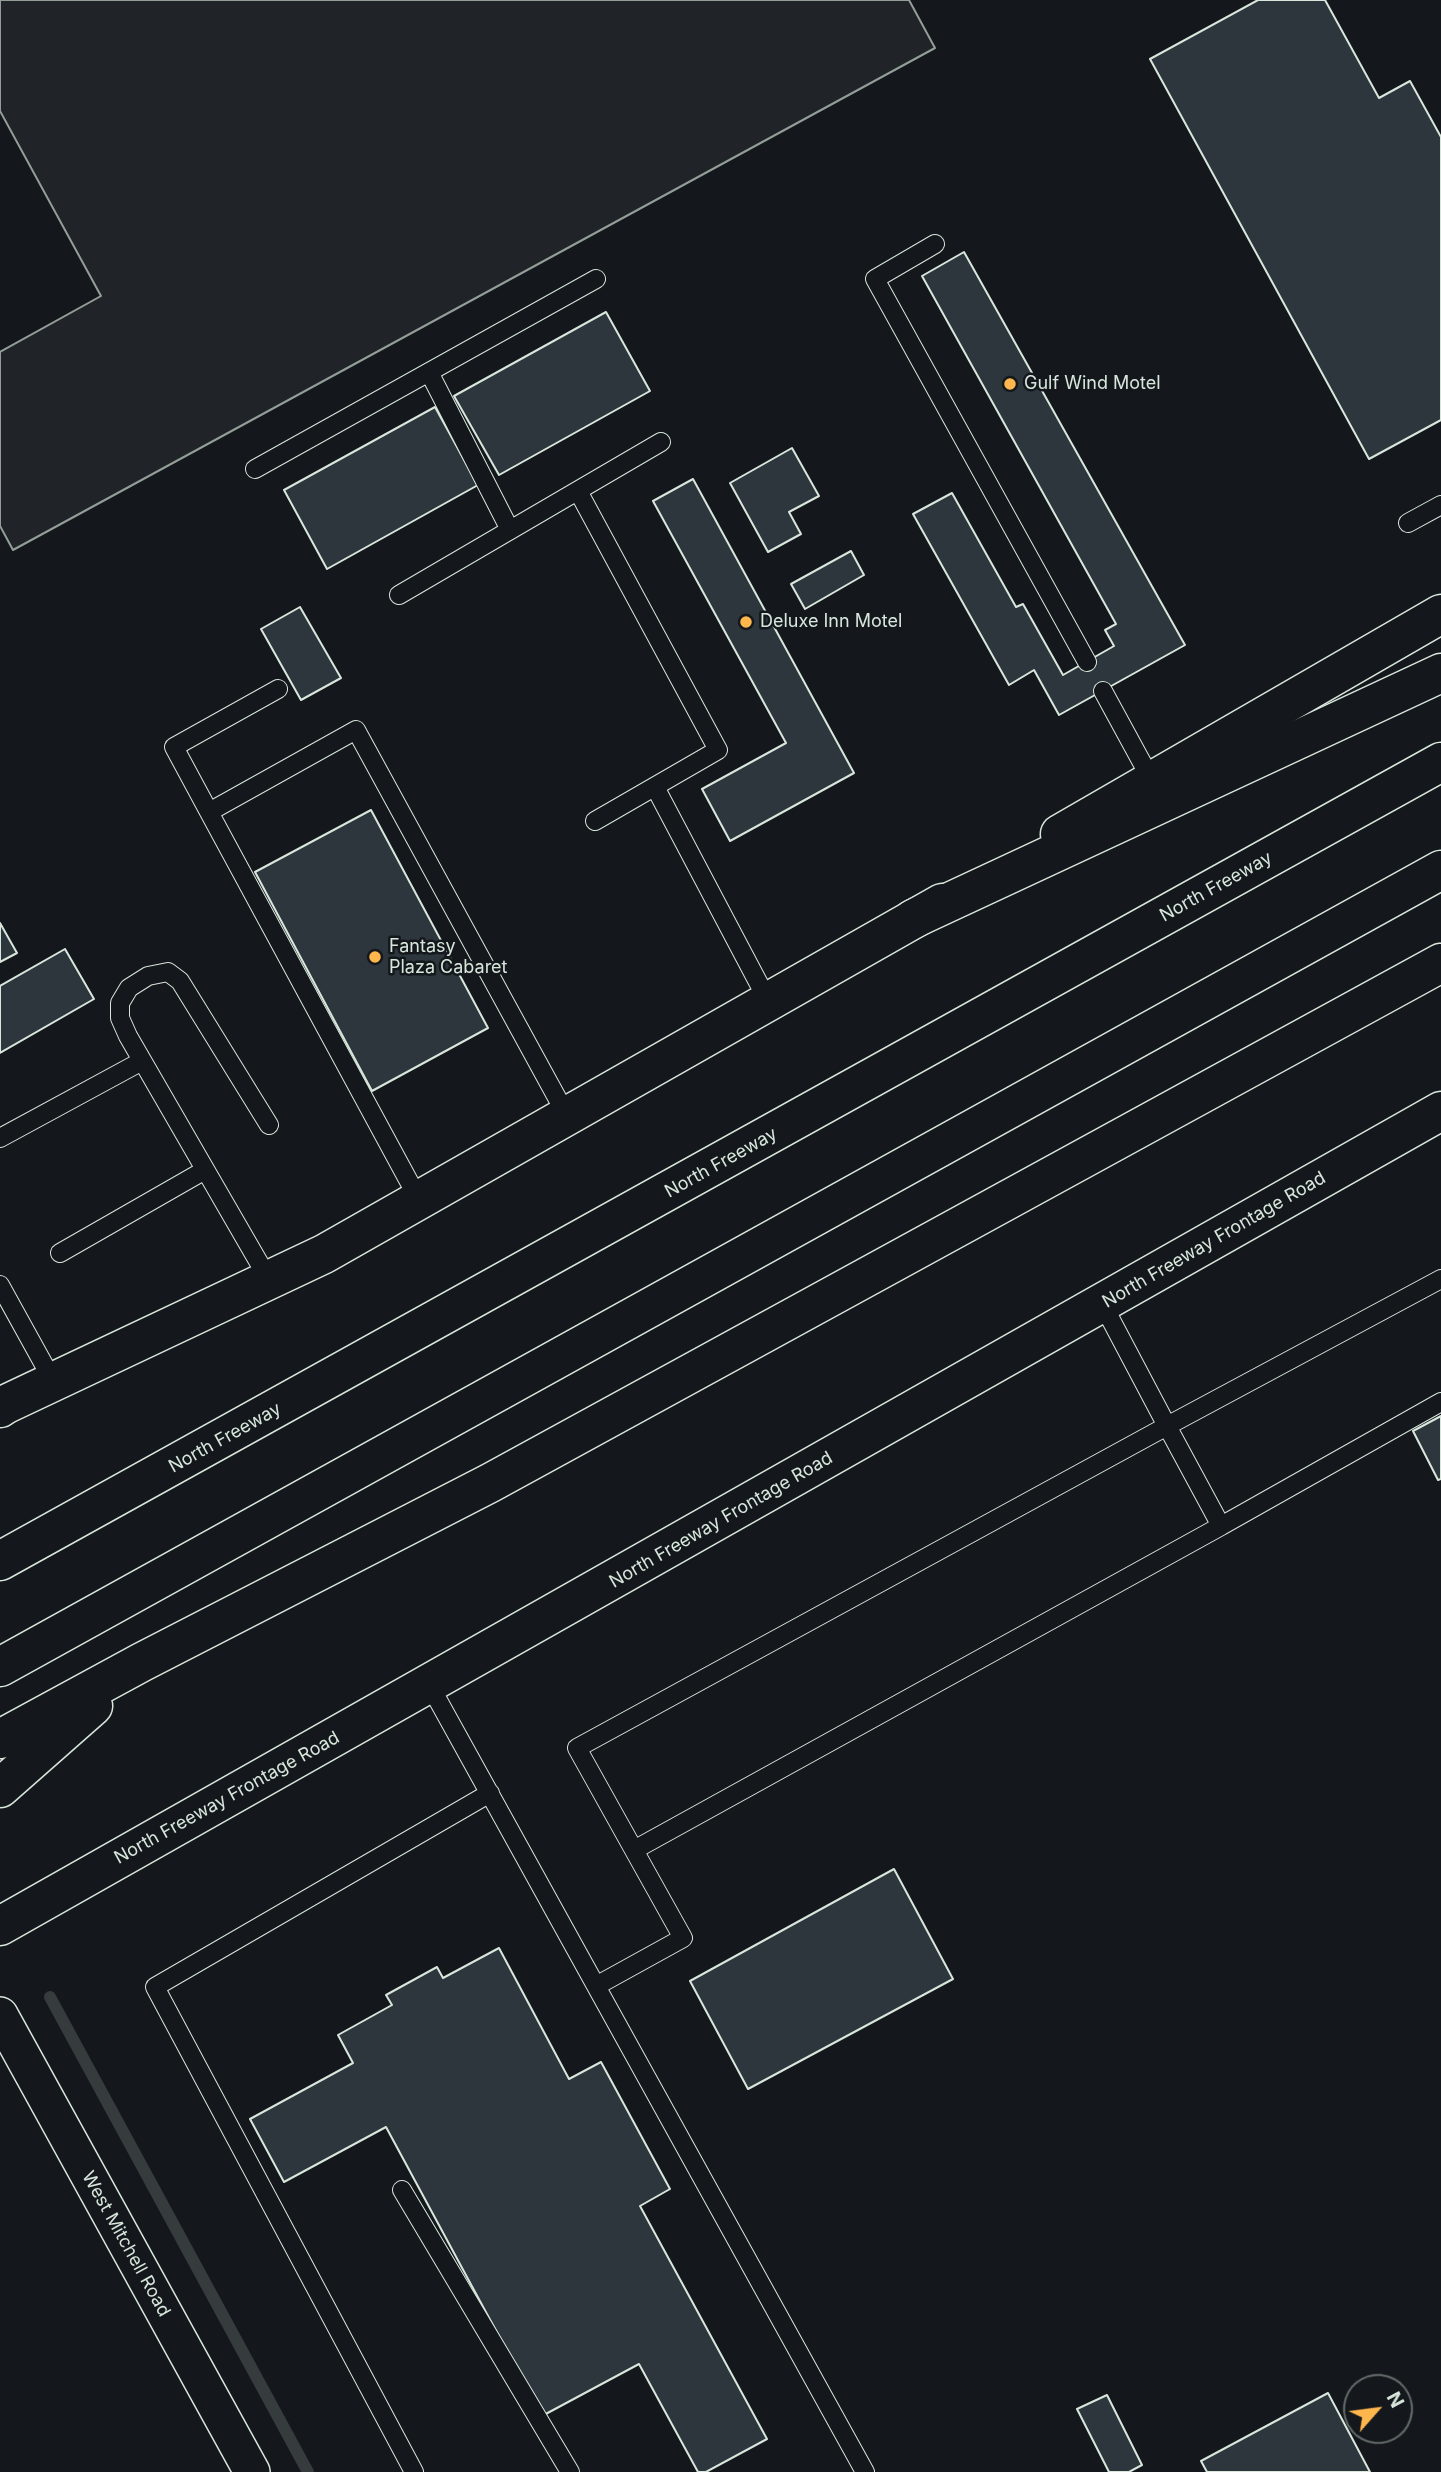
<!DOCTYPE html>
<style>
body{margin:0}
#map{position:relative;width:1441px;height:2472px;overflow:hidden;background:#14181c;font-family:Inter,sans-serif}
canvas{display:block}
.north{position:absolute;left:1343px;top:2374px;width:70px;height:70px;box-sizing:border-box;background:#14181c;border:2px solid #626a69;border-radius:50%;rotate:62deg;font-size:19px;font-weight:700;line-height:28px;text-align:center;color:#d8e6dc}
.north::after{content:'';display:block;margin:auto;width:24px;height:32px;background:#ffb74d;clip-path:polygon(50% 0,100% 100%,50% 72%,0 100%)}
</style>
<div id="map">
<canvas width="1441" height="2472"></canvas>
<div class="north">N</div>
</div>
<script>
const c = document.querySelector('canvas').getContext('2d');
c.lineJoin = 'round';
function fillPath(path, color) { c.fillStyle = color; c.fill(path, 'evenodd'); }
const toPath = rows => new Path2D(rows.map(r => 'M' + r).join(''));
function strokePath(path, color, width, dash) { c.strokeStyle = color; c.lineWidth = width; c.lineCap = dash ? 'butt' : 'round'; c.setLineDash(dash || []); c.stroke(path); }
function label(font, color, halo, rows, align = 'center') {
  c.font = font + ' Inter,sans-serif'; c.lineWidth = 5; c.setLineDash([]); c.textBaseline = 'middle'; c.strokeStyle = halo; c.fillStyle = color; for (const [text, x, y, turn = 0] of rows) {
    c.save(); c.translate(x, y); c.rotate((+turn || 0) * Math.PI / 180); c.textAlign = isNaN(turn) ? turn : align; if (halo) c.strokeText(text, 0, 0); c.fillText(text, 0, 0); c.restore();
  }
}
const green = toPath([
 [0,0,909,0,935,48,13,550,0,526,0,352,101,296,0,111,0,0]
]);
fillPath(green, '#202428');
strokePath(green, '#939e99', 2);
strokePath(toPath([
 [50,1997,308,2472]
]), '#363b3e', 12);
const building = toPath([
 [1258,0,1325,0,1379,98,1410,81,1441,137,1441,420,1369,459,1150,59,1258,0],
 [964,252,1185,645,1059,715,1034,670,1009,685,913,514,952,493,1016,607,1023,604,1063,675,1114,646,1105,630,1116,624,922,276,964,252],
 [606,312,650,391,499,475,454,396,606,312],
 [435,407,478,485,327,569,284,490,435,407],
 [792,448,819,496,789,512,801,534,768,552,730,483,792,448],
 [693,479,854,773,730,841,702,789,786,743,653,501,693,479],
 [851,551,864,575,805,609,791,584,851,551],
 [300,607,341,678,301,700,261,629,300,607],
 [371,810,488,1028,372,1091,255,872,371,810],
 [0,923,17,953,0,962,0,923],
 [65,949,94,999,0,1053,0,986,65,949],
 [1441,1416,1441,1479,1438,1480,1413,1431,1441,1416],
 [894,1869,953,1979,748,2089,690,1981,894,1869],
 [499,1948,569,2079,601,2062,670,2189,640,2206,767,2439,706,2472,698,2472,639,2364,542,2416,386,2127,284,2182,250,2119,353,2063,338,2035,392,2005,386,1995,437,1967,443,1978,499,1948],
 [1328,2393,1370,2472,1207,2472,1201,2461,1328,2393],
 [1107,2395,1142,2465,1129,2472,1109,2472,1077,2409,1107,2395]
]);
fillPath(building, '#2c363c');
strokePath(building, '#d8e6dc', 2);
const service = toPath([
 [935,244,875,279,1087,662],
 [429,372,510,530],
 [255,469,596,279],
 [578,491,718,750,595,821],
 [1408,523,1441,505],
 [399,595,661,442],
 [1103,691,1152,781],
 [655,787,768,1001],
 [209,812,174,747,278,689],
 [269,1125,180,981,168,972,148,976,129,988,120,1003,120,1018,128,1036,269,1280],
 [0,1138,142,1061],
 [419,1200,209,812,356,730,567,1116],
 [60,1253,205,1170],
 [0,1285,53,1381],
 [1221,1526,1441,1402],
 [429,1684,596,1986,683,1938,577,1748,1167,1426,1102,1303],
 [634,1850,1221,1526,1167,1426,1441,1279],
 [596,1986,865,2472],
 [402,2190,570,2472],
 [414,2472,155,1987,490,1793]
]);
const minor = toPath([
 [0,2015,252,2472]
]);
const secondary = toPath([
 [1060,834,1441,614],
 [0,1407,324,1254,942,903],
 [0,1926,1441,1111]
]);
const motorway = toPath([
 [913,919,1441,673],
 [0,1408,4,1405],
 [0,1561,1441,762],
 [0,1667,1441,870],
 [0,1739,142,1662,490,1483,1441,963],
 [0,1788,93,1706]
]);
strokePath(service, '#d8e6dc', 20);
strokePath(minor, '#d8e6dc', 38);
strokePath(secondary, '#d8e6dc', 41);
strokePath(motorway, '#d8e6dc', 41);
strokePath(service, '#14181c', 18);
strokePath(minor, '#14181c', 35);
strokePath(secondary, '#14181c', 38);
strokePath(motorway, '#14181c', 38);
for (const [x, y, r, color] of [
 [1010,384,7,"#ffb74d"],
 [746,622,7,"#ffb74d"],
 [375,957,7,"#ffb74d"]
]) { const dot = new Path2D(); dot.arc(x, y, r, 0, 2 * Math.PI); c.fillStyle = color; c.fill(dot); strokePath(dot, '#14181c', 2.5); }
label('18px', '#d8e6dc', '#14181c', [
 ["Gulf Wind Motel",1024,384],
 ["Deluxe Inn Motel",760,622],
 ["Fantasy",389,947],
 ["Plaza Cabaret",389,968]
], 'left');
label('18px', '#d8e6dc', '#14181c', [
 ["North Freeway",1216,887,-29],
 ["North Freeway",721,1163,-29],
 ["North Freeway Frontage Road",1214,1240,-30],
 ["North Freeway",225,1438,-29],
 ["North Freeway Frontage Road",721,1520,-30],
 ["North Freeway Frontage Road",227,1798,-29],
 ["West Mitchell Road",126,2244,61]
]);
</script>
